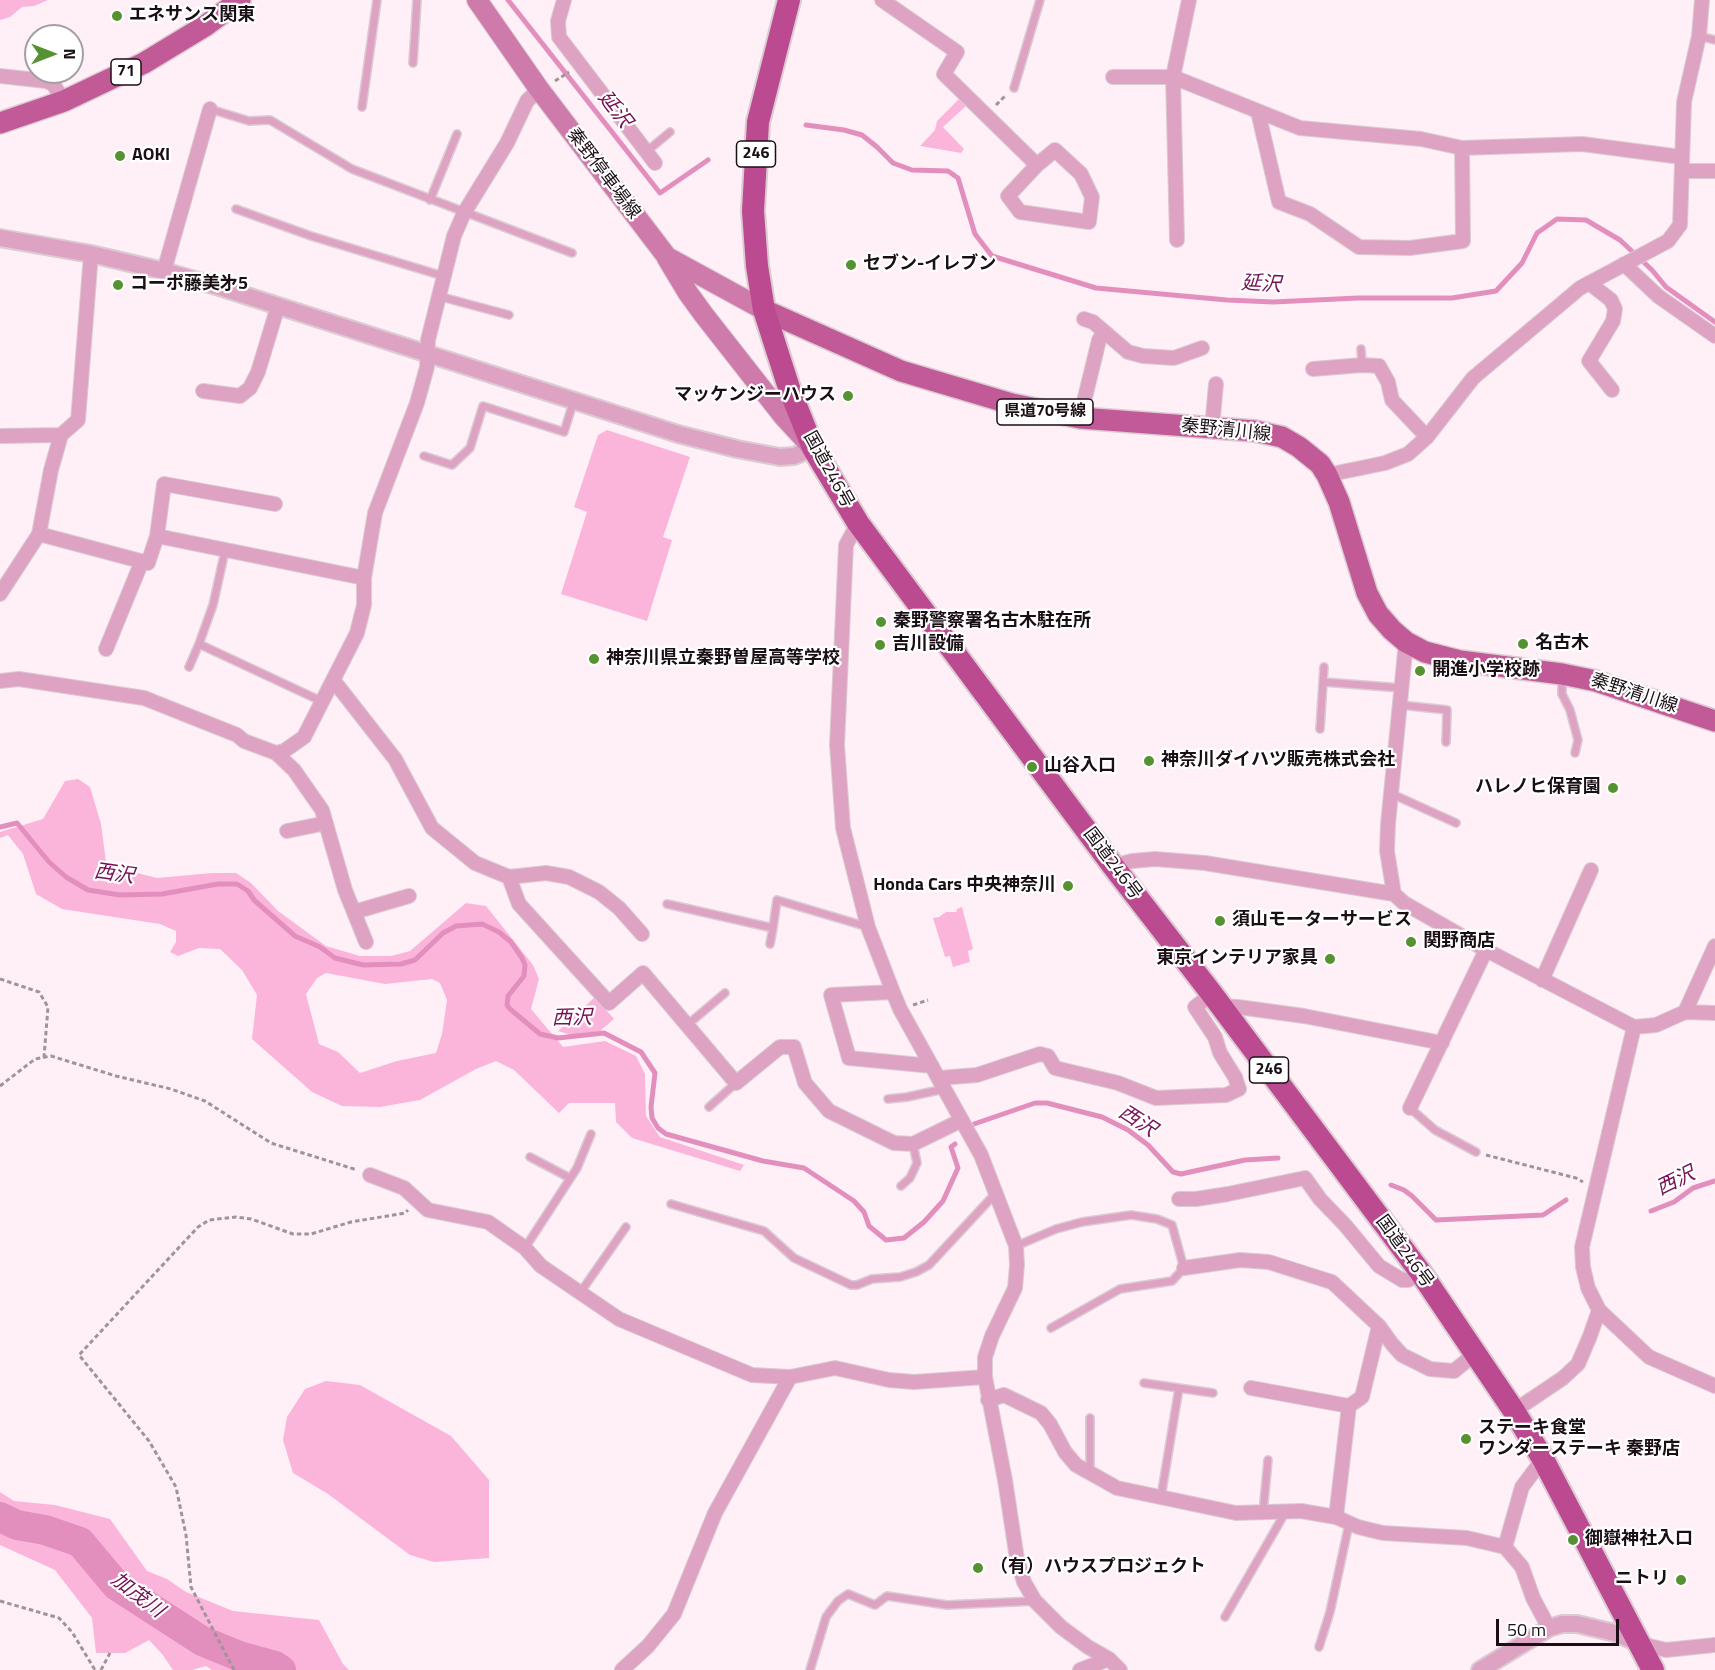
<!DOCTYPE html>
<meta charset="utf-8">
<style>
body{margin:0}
#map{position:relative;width:1715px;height:1670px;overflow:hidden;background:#fff0f7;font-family:"Titillium Web",sans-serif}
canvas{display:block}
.north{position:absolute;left:24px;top:24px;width:60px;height:60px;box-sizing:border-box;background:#fff;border:2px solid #a49fa2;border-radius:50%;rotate:90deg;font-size:16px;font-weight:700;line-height:24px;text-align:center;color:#1b0f16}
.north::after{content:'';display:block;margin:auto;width:21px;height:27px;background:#559231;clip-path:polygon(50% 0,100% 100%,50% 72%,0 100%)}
.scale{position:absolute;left:1496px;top:1619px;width:123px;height:27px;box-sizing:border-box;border:3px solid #1b0f16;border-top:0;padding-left:8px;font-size:18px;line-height:21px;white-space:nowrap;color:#1b0f16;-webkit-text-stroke:4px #fff;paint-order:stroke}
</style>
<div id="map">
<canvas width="1715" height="1670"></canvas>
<div class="north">N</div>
<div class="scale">50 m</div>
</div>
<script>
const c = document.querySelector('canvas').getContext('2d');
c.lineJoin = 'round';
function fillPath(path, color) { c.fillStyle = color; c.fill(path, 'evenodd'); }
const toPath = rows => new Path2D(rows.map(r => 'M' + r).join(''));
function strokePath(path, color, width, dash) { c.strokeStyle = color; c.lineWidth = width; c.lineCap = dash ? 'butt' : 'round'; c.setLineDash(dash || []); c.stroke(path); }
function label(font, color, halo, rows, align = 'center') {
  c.font = font + ' "Titillium Web","Noto Sans JP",sans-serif'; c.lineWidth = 4.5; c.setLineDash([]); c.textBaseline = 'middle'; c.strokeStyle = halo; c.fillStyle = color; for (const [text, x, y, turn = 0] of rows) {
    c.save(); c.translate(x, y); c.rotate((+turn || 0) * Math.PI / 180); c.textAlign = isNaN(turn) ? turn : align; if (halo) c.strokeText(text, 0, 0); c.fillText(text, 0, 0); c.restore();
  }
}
fillPath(toPath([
 [0,0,48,0,34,6,22,7,10,17,0,20],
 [959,99,966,106,943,127,964,149,961,153,920,146,935,130,937,121],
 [607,430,690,457,663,537,672,540,647,621,561,594,587,512,574,507,598,435],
 [78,779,90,787,101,824,106,862,133,872,157,878,212,873,236,873,251,883,278,911,326,946,360,956,391,956,410,951,466,903,486,906,533,965,539,979,531,1009,563,1047,605,1041,636,1056,645,1074,646,1116,660,1137,744,1165,740,1171,632,1138,616,1122,615,1103,569,1103,559,1113,514,1070,496,1061,476,1069,420,1100,380,1107,342,1106,312,1092,252,1039,257,995,242,970,220,949,199,948,178,956,170,952,176,942,176,931,160,924,62,909,36,894,23,854,8,835,0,838,0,832,43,819,65,781],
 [326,973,385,984,432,979,440,983,447,1000,442,1034,436,1053,397,1061,360,1073,338,1052,319,1044,306,994,317,978],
 [962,907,973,949,968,951,970,962,953,967,950,956,945,957,933,918,939,917,946,912,956,912,957,909],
 [595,997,614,1019,600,1031,571,1035,558,1031],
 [326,1381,360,1385,451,1436,489,1480,489,1558,434,1562,410,1555,328,1494,293,1473,283,1440,287,1417,305,1389],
 [0,1492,14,1501,55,1505,110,1519,147,1571,167,1579,186,1592,211,1602,233,1611,319,1620,343,1664,349,1670,212,1670,206,1666,192,1670,173,1670,162,1654,149,1640,125,1653,96,1653,92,1618,55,1570,0,1545]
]), '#fbb5db');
strokePath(toPath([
 [508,0,660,193,708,160],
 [806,125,844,130,862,135,877,147,893,163,912,170,948,171,958,178,975,234,992,256,1096,288,1227,300,1273,302,1358,298,1452,298,1496,291,1522,263,1537,233,1557,219,1586,220,1620,240,1652,270,1666,287,1715,322],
 [0,827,17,823,49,862,66,877,88,890,120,895,162,894,218,884,237,884,248,891,254,900,295,936,320,947,335,958,363,965,401,964,415,960,443,933,456,926,482,924,499,932,511,942,522,958,525,965,524,976,508,996,507,1005,510,1009,540,1034,558,1038,604,1033,641,1052,655,1073,651,1107,652,1118,658,1128,666,1134,763,1161,804,1168,854,1201,864,1212,869,1226,886,1240,904,1238,924,1222,943,1201,958,1168,951,1147,955,1144],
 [974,1124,1035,1103,1047,1103,1102,1117,1128,1130,1148,1145,1173,1172,1181,1174,1245,1160,1278,1158],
 [1391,1185,1404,1190,1412,1196,1436,1220,1543,1215,1566,1200],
 [1651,1211,1674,1202,1693,1188,1715,1181]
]), '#e38fbe', 5);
strokePath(toPath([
 [0,1517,17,1525,45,1530,80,1542,117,1586,202,1641,239,1656,275,1666,281,1670]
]), '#e38fbe', 30);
const service = toPath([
 [1699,36,1715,40],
 [413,63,417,0],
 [1014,88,1040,0],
 [362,107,377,0],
 [210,109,249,121,270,120,352,169,572,253],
 [646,152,670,132],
 [430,200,457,134],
 [236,209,311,236,443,276],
 [438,296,509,315],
 [1361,349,1362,365],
 [424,456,452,465,470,448,483,406,564,432,574,400],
 [225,551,213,605,199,644,321,701],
 [189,667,199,644],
 [1562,676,1562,694,1570,710,1578,740,1575,753],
 [1323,682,1402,688],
 [1401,705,1447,710,1446,742],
 [1320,729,1324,667],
 [1392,794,1456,823],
 [667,904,773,928,777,900,868,927],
 [770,944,773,928],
 [686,1026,725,993],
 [888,1099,907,1097,944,1089],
 [709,1107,736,1083],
 [1410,1108,1435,1130,1476,1152],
 [530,1157,570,1178],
 [901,1186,910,1178,917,1163,913,1144],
 [671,1204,764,1231,794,1258,851,1285,857,1285,872,1279,900,1277,916,1272,929,1265,995,1194],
 [1016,1246,1056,1229,1082,1222,1131,1215,1157,1219,1172,1225,1184,1268,1172,1281,1120,1289,1051,1328],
 [525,1248,577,1168,591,1134],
 [580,1293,626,1227],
 [1144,1383,1213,1393],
 [1090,1418,1090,1472],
 [1161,1497,1179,1388],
 [1263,1513,1268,1460],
 [1225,1617,1285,1513],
 [1319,1647,1330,1612,1349,1524],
 [810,1670,826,1617,838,1601,848,1594,875,1605,887,1596,947,1605,1035,1601]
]);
const minor = toPath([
 [564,0,558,21,559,37,655,163],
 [882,0,957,52,944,74,1037,165],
 [1189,0,1173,77,1300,128,1421,139,1462,148,1582,144,1681,157],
 [0,76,46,81,53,84,64,101],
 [1113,77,1173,77,1177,240],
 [1258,112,1279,202,1310,214,1359,247,1410,248,1463,241,1462,148],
 [1055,150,1081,174,1092,197,1089,222,1020,212,1008,196,1037,165,1055,150],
 [1683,171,1715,171],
 [1624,264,1658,296,1715,336],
 [164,271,210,109],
 [1589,283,1611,300,1615,309,1613,321,1589,361,1612,390],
 [1084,319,1093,322,1128,352,1143,356,1174,358,1202,348],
 [1313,369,1362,365,1379,366,1388,382,1392,400,1427,437],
 [203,391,240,396,250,388,258,372,278,306],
 [1080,418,1099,340,1104,332],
 [1212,428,1216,384],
 [0,436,61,435],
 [1327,475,1385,463,1408,454,1427,437,1473,378,1580,288,1668,241,1680,225,1684,102,1699,36,1702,0],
 [858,523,846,545,837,745,843,828,868,927,893,992,900,1009,981,1155,1016,1246,1017,1265,1015,1288,992,1336,985,1357,985,1377,1005,1480,1017,1559,1024,1582,1035,1601,1061,1627,1088,1647,1109,1659,1120,1670],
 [39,534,148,563,157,536,164,484,275,504],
 [157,536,364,578],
 [0,594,39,534,51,470,61,435,78,420,91,254],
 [106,649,142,561],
 [0,681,19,679,144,698,237,735,244,741,276,753,284,751,304,737,357,633,364,605,364,578,375,513,417,403,427,367,428,340,454,236,464,213,507,143,527,101,539,89],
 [334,681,395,759,432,828,475,863,509,877,546,873,569,877,599,892,619,908,642,934],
 [276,753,294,770,322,810,345,890,366,942],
 [287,831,326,823],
 [1113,866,1132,861,1155,859,1205,863,1394,894,1404,903,1486,950,1634,1027,1656,1025,1685,1012,1715,1013],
 [509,877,519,904,609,1003,643,973,736,1083,780,1047,794,1047,805,1083,829,1111,894,1143,913,1144,962,1120],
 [1394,894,1387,851,1388,824,1406,642],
 [354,912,409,896],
 [1542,980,1591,870],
 [893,992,831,995,849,1058,932,1066],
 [1221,1006,1238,1007,1304,1016,1442,1043],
 [1685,1012,1715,946],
 [1634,1027,1582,1247,1583,1267,1588,1288,1599,1310,1649,1357,1715,1386],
 [939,1078,977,1075,1040,1054,1048,1056,1055,1068,1118,1083,1156,1098,1226,1095,1239,1089,1235,1077,1220,1053,1215,1037,1195,1007,1212,994],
 [1410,1108,1486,950],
 [370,1175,404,1188,428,1210,488,1222,525,1248,541,1266,619,1319,752,1375,790,1377,835,1368,889,1380,914,1382,985,1377],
 [1179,1199,1196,1199,1228,1194,1305,1178,1320,1199,1345,1225,1379,1266,1402,1280,1408,1280,1421,1273],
 [1184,1268,1240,1260,1269,1262,1332,1282,1379,1326,1392,1344,1402,1355,1430,1369,1454,1371,1476,1353],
 [1251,1388,1349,1406],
 [988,1400,1004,1395,1041,1413,1050,1424,1065,1452,1076,1465,1117,1488,1236,1513,1301,1511,1336,1517,1358,1527,1383,1533,1467,1538,1505,1547,1522,1567,1533,1598,1549,1628],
 [1514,1411,1563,1378,1578,1364,1590,1336,1599,1310],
 [1336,1517,1349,1406,1362,1397,1379,1326],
 [1505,1547,1522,1487,1543,1459],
 [1641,1644,1666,1650,1715,1645],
 [622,1670,648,1646,674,1614,715,1513,790,1377],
 [1080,1670,1109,1659]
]);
const tertiary = toPath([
 [0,238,91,254,164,271,216,286,678,434,737,449,780,457,794,456,813,448],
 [1480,1670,1549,1628,1562,1624,1577,1624,1615,1633,1641,1644]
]);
const secondary = toPath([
 [477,0,539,89,667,257,764,310],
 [667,258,688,293,704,315,784,417,809,444]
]);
const primary = toPath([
 [0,123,64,101,144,63,205,26,240,0],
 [764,310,901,371,1012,404,1080,418,1255,431,1282,437,1299,447,1320,464,1327,475,1339,502,1367,593,1378,614,1392,630,1406,642,1425,652,1460,661,1562,674,1596,681,1715,721]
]);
const trunk = toPath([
 [789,0,758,122,753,211,757,266,764,310,789,388,813,448,858,523,1113,866,1212,994,1421,1273,1514,1411,1543,1459,1653,1670]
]);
strokePath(service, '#dbccd3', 10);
strokePath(minor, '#dbccd3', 16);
strokePath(tertiary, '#dbccd3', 20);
strokePath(secondary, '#dbccd3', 22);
strokePath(primary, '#dbccd3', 24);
strokePath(trunk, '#dbccd3', 26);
strokePath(toPath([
 [555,81,569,72],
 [996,105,1006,95],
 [0,979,39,992,48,1007,44,1057],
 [913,1005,928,1000],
 [0,1086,35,1059,51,1056,116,1076,171,1089,205,1101,271,1143,357,1170],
 [1486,1155,1576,1178,1583,1182],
 [0,1601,59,1618,72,1632,95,1670],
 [101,1670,110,1653],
 [234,1670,191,1587,186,1535,176,1487,149,1441,79,1355,198,1227,209,1220,236,1217,251,1219,293,1234,311,1234,351,1222,405,1213,408,1210]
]), '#a1939a', 3, [4.5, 3]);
strokePath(service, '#dea3c3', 7);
strokePath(minor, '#dea3c3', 14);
strokePath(tertiary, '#dea3c3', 16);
strokePath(secondary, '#ce7aaa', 20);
strokePath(primary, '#c25a98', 21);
strokePath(trunk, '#bc4a90', 22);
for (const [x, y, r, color] of [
 [117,16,6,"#559231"],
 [120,156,6,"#559231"],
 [851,265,6,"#559231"],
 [118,285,6,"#559231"],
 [848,396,6,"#559231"],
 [881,622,6,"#559231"],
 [1523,644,6,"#559231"],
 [880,645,6,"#559231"],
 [594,659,6,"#559231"],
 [1420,671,6,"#559231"],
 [1149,761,6,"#559231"],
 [1032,767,6,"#559231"],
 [1613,788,6,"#559231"],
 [1068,886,6,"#559231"],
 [1220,921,6,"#559231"],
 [1411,942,6,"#559231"],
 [1330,959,6,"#559231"],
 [1466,1439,6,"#559231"],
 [1573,1540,6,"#559231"],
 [978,1568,6,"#559231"],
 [1681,1580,6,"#559231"]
]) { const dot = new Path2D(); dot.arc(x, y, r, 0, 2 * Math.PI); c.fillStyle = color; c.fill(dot); strokePath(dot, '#fff', 2); }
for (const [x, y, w] of [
 [126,72,30],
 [756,154,39],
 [1045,412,96],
 [1269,1070,39]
]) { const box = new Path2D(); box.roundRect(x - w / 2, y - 13, w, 26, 4.5); c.fillStyle = '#fff'; c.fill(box); strokePath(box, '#1b0f16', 1.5); }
label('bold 16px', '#1b0f16', null, [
 ["71",126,72],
 ["246",756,154],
 ["県道70号線",1045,412],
 ["246",1269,1070]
]);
label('bold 18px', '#1b0f16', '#fff', [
 ["エネサンス関東",129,16],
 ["AOKI",132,156],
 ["セブン-イレブン",863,265],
 ["コーポ藤美㐧5",130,285],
 ["マッケンジーハウス",836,396,"right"],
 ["秦野警察署名古木駐在所",893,622],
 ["名古木",1535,644],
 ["吉川設備",892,645],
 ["神奈川県立秦野曽屋高等学校",606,659],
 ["開進小学校跡",1432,671],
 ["神奈川ダイハツ販売株式会社",1161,761],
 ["山谷入口",1044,767],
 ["ハレノヒ保育園",1601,788,"right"],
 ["Honda Cars 中央神奈川",1056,886,"right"],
 ["須山モーターサービス",1232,921],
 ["関野商店",1423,942],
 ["東京インテリア家具",1318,959,"right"],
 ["ステーキ食堂",1478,1429],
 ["ワンダーステーキ 秦野店",1478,1450],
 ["御嶽神社入口",1585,1540],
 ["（有）ハウスプロジェクト",990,1568],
 ["ニトリ",1669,1580,"right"]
], 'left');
label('18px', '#1b0f16', '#fff', [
 ["秦野停車場線",603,174,53],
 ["秦野清川線",1226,431,6],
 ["国道246号",828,470,61],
 ["秦野清川線",1634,694,18],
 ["国道246号",1112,864,53],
 ["国道246号",1404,1252,54]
]);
label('italic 20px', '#751254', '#fff', [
 ["延沢",614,110,52],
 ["延沢",1261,285,3],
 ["西沢",114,875,8],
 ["西沢",572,1019,-1],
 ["西沢",1137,1122,33],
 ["西沢",1676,1182,-26],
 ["加茂川",137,1596,37]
]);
</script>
